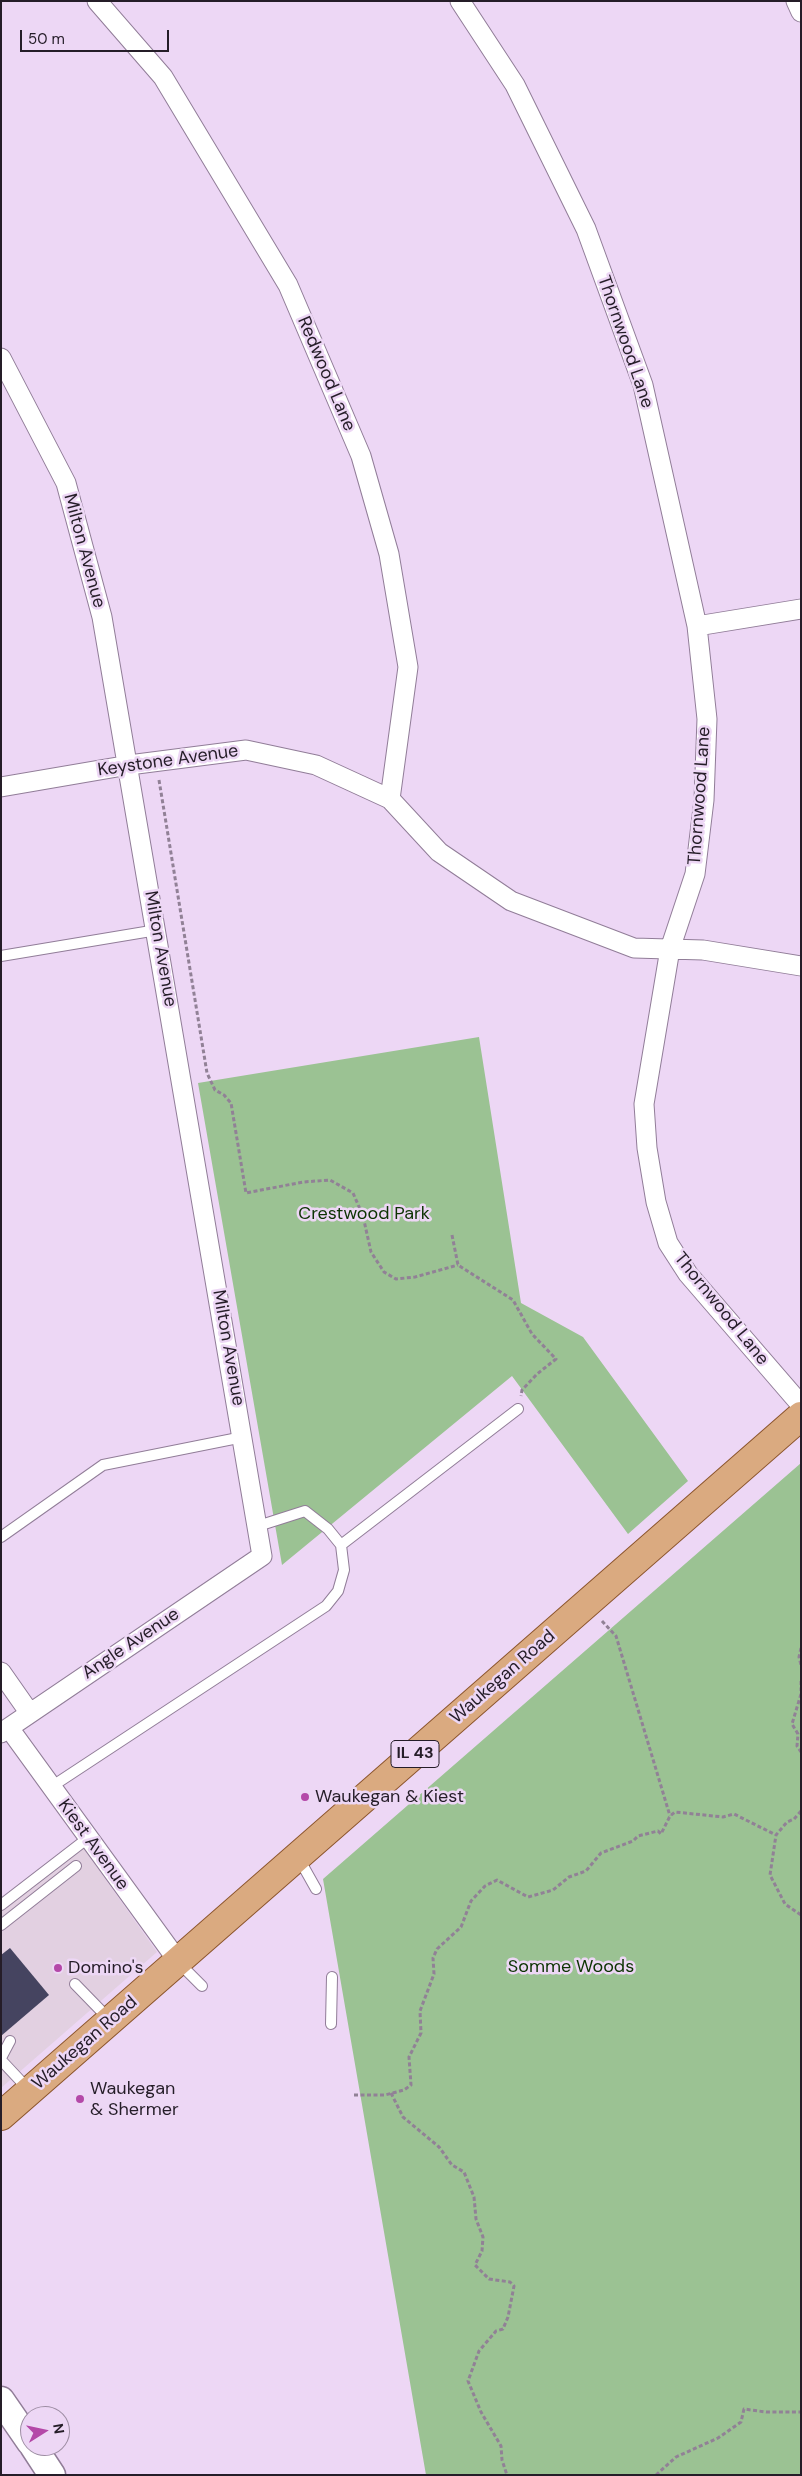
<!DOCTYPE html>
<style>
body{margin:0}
#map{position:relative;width:802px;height:2476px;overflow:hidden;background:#edd7f5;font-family:"DM Sans",sans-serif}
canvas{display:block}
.frame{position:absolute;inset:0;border:2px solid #251d28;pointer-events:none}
.north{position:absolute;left:20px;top:2406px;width:50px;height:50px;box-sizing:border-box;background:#edd7f5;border:1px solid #9d8da3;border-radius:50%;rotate:80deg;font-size:14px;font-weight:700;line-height:20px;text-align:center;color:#251d28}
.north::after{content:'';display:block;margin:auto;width:18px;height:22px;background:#b448a8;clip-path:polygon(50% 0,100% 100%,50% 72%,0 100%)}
.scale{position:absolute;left:20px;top:30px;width:149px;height:22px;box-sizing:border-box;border:2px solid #251d28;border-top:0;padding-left:6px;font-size:15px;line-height:18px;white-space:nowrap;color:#251d28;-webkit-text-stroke:4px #edd7f5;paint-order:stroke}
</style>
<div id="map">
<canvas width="802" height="2476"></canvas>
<div class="frame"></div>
<div class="north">N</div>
<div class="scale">50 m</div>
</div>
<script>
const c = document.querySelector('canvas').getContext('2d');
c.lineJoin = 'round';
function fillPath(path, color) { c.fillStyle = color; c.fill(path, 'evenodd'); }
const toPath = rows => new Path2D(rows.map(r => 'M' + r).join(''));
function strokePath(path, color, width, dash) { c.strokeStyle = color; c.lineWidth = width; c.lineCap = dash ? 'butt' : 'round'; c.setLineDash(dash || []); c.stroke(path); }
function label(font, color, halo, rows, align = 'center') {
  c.font = font + ' "DM Sans",sans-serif'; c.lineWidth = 5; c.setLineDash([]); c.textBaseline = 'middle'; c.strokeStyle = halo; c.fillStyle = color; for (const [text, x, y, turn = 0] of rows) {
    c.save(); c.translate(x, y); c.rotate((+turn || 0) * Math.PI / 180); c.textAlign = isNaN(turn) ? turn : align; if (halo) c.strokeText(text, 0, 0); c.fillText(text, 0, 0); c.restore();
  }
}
fillPath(toPath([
 [79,1842,157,1952,1,2088,1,1906]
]), '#e2d0e1');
fillPath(toPath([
 [479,1037,521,1303,583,1337,688,1481,628,1534,512,1376,282,1565,198,1083],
 [801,1463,801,2475,426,2475,323,1879]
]), '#9bc293');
fillPath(toPath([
 [10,1948,49,1995,1,2036,1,1955]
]), '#454460');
const service = toPath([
 [1,956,157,930],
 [1,1537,103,1465,243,1437],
 [341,1545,518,1409],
 [51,1787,326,1606,338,1591,344,1570,341,1545,328,1529,305,1511,258,1526],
 [298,1857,316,1889],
 [1,1905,88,1838],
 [1,1925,76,1866],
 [178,1962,202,1986],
 [75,1984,110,2020],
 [331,2024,332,1977],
 [1,2058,10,2041],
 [1,2060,30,2091]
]);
const minor = toPath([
 [97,1,163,77,288,285,361,456,389,554,408,667,390,799],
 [460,1,515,85,586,229,643,385,697,626,707,719,704,800,695,874,670,949,644,1104,647,1148,656,1202,668,1243,688,1274,801,1405],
 [796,1,801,12],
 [1,358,66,483,102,617,262,1556,1,1733],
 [697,626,801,609],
 [1,787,129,765,246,750,316,765,390,799,439,852,511,901,634,948,703,950,801,966],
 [1,1672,29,1712],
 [9,1728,178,1961]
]);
const secondary = toPath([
 [1,2400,30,2442],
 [33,2446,52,2475]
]);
const primary = toPath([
 [1,2116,801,1416]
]);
strokePath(service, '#917d98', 12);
strokePath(minor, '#917d98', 21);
strokePath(secondary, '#917d98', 29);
strokePath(primary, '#8b542b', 30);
strokePath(toPath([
 [159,780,207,1073,215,1090,224,1095,231,1103,246,1193,303,1182,330,1180,353,1193,363,1216,371,1252,384,1272,396,1279,415,1277,458,1265],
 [452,1235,458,1265,513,1300,532,1334,556,1359,537,1374,522,1390,521,1396],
 [602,1621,616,1636,670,1816],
 [801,1648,799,1657,801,1665],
 [801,1681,801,1691],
 [801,1694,792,1724,798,1734,797,1746,801,1752],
 [801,1811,794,1819,787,1822,776,1835,770,1875,785,1904,801,1915],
 [391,2093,403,2117,439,2147,452,2165,464,2172,474,2197,476,2219,483,2237,482,2251,475,2265,489,2279,510,2282,514,2286,508,2317,503,2329,496,2331,479,2351,468,2381,481,2412,501,2446,502,2460,507,2475],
 [354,2095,385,2095,404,2090,411,2085,409,2057,421,2033,420,2011,434,1974,433,1958,437,1949,461,1927,471,1901,485,1886,497,1880,528,1897,553,1890,569,1877,586,1871,601,1853,633,1841,638,1836,658,1831,661,1834,670,1816,675,1812,723,1817,734,1814,776,1835],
 [656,2475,676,2457,718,2438,741,2422,744,2409,766,2412,801,2412]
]), '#918196', 3, [4, 2.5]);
strokePath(service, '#fff', 10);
strokePath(minor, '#fff', 19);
strokePath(secondary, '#fff', 26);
strokePath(primary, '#daaa80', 28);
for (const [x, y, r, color] of [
 [305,1797,5,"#b448a8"],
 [58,1968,5,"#b448a8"],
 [80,2099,5,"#b448a8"]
]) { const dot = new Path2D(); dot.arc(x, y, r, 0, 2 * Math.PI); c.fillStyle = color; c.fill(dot); strokePath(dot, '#edd7f5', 2); }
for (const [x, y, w] of [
 [415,1754,48]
]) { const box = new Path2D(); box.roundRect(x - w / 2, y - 13.5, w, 27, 4); c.fillStyle = '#edd7f5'; c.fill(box); strokePath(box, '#251d28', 1); }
label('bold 16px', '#251d28', null, [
 ["IL 43",415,1754]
]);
label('18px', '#251d28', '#edd7f5', [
 ["Thornwood Lane",625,342,71],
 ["Redwood Lane",326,374,67],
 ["Milton Avenue",84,551,75],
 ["Keystone Avenue",168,761,-8],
 ["Thornwood Lane",700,796,-86],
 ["Milton Avenue",160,949,80],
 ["Thornwood Lane",721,1309,51],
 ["Milton Avenue",228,1348,80],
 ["Angle Avenue",131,1644,-34],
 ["Waukegan Road",503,1677,-41],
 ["Kiest Avenue",93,1845,54],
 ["Waukegan Road",85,2043,-41]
]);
label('18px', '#0c3302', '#edd7f5', [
 ["Crestwood Park",364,1214],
 ["Somme Woods",571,1967]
]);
label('18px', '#251d28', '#edd7f5', [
 ["Waukegan & Kiest",315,1797],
 ["Domino's",68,1968],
 ["Waukegan",90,2089],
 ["& Shermer",90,2110]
], 'left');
</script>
